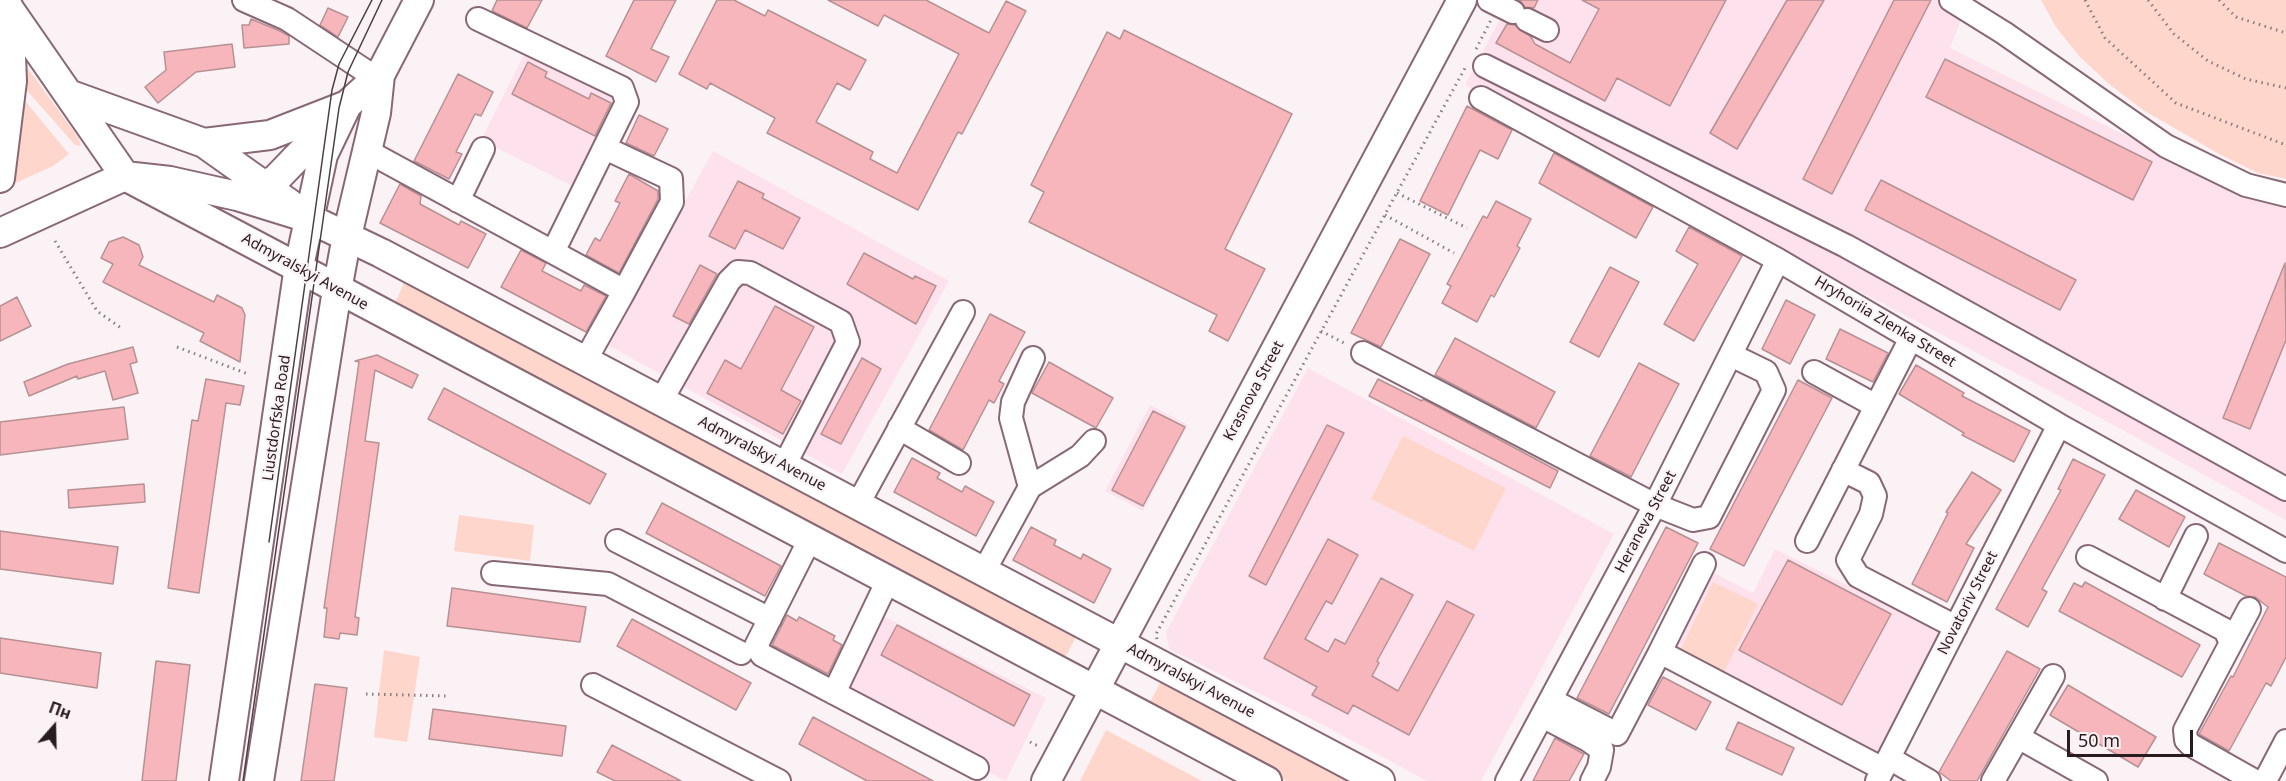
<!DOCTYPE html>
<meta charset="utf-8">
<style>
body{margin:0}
#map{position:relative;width:2286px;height:781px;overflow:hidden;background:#faf2f5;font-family:"Noto Sans",sans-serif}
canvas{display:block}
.north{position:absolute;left:24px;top:697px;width:60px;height:60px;-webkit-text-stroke:4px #faf2f5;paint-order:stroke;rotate:20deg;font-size:16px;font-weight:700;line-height:24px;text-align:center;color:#291c21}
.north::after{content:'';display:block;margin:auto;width:21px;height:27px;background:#291c21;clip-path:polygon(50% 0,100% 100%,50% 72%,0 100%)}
.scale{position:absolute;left:2067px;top:730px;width:126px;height:27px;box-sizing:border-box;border:3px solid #291c21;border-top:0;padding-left:8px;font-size:18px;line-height:21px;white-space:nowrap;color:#291c21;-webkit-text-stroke:4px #faf2f5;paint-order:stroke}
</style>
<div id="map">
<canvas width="2286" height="781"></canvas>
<div class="north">Пн</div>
<div class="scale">50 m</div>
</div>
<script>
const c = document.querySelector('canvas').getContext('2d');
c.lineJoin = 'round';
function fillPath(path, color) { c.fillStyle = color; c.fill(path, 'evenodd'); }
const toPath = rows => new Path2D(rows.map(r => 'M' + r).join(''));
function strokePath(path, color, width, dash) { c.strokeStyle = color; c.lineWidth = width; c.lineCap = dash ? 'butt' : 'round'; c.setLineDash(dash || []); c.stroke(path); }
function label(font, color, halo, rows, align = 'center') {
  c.font = font + ' "Noto Sans",sans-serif'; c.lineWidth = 4.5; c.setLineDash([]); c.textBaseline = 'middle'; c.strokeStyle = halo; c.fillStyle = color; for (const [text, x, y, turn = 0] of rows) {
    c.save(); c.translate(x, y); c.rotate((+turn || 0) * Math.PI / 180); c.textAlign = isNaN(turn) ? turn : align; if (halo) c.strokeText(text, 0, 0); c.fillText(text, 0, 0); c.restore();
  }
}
fillPath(toPath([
 [1510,0,1969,0,1950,48,2173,159,2286,197,2286,520,2084,409,1465,85],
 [526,51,637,107,592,196,481,140],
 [713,151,949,281,842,474,606,344],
 [1308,368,1614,534,1481,781,1427,781,1325,726,1169,649,1166,632],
 [1150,405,1188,425,1143,511,1105,491],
 [1775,549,1943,633,1872,774,1659,666,1708,570,1753,593],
 [879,614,1046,698,1006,781,840,698]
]), '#fde2ed');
fillPath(toPath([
 [2041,0,2286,0,2286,179,2258,173,2221,155,2143,110,2109,84,2079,56,2056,27],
 [26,66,78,137,81,146,75,145,23,86],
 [21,96,69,154,53,166,9,186],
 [408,274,1081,627,1063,662,393,307],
 [1403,436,1506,488,1474,551,1371,499],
 [459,515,534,525,530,561,454,551],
 [1713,582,1758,604,1722,676,1678,655],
 [384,650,420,657,407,742,374,737],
 [1166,672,1373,781,1287,781,1148,706],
 [1106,730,1202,781,1080,781]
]), '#fed6cc');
const building = toPath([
 [497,0,542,0,527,28,492,11,497,0],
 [634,0,676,0,651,49,669,57,656,82,606,56,634,0],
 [717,0,734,0,765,16,768,10,866,60,850,90,837,83,816,122,873,152,870,159,897,173,959,54,884,15,878,26,828,0,926,0,989,33,1006,1,1026,11,962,134,958,132,918,210,767,133,775,118,710,83,707,89,679,74,717,0],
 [1519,0,1538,0,1534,8,1525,7,1519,0],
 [1582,0,1726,0,1670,106,1617,78,1605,101,1496,43,1507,24,1515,25,1531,37,1535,44,1570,63,1599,9,1582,0],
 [1787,0,1824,0,1737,149,1710,133,1787,0],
 [1894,0,1931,0,1832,194,1803,179,1894,0],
 [328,8,348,17,338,37,320,25,328,8],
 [251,19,280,31,289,36,289,44,244,48,242,25,249,25,251,19],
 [1124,30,1292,114,1225,249,1265,269,1228,341,1209,331,1217,315,1029,222,1044,192,1031,185,1107,32,1120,39,1124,30],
 [232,44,235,67,196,72,158,103,145,87,166,70,164,52,232,44],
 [1945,59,2152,162,2133,200,1926,97,1945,59],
 [528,62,547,72,545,77,589,99,591,93,611,103,595,136,512,94,528,62],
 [458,74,493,92,481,116,475,114,456,152,462,154,449,179,414,161,458,74],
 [1467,106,1512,130,1498,159,1480,150,1448,215,1420,201,1467,106],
 [639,115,668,129,654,156,626,143,639,115],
 [1554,153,1653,207,1636,238,1539,183,1554,153],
 [629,174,658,191,658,199,619,273,586,255,595,238,600,241,620,203,615,201,629,174],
 [1881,180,2076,280,2060,310,1865,210,1881,180],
 [738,181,764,194,762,198,800,218,783,249,745,230,735,249,709,236,738,181],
 [400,184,421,196,420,204,459,225,461,221,486,234,468,268,380,223,400,184],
 [1496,201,1531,219,1517,246,1520,248,1494,297,1491,295,1477,322,1442,303,1451,286,1447,284,1483,216,1487,218,1496,201],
 [1689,227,1742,256,1694,341,1664,324,1698,264,1676,251,1689,227],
 [123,237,139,245,143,257,139,265,214,302,217,295,242,308,245,315,240,362,200,341,204,333,103,282,113,264,101,258,109,242,123,237],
 [1400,239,1430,254,1381,347,1351,333,1400,239],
 [521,250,546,263,542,271,581,291,584,285,606,296,586,332,501,287,521,250],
 [864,253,913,279,915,276,936,286,916,324,847,284,864,253],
 [2285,263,2286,340,2250,429,2223,418,2285,263],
 [700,265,717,274,689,324,673,316,700,265],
 [1610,267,1639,282,1599,357,1570,342,1610,267],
 [17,297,31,326,0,341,0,306,17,297],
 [1786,300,1815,315,1790,364,1762,349,1786,300],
 [775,306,814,327,781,390,801,401,783,434,707,393,725,360,741,369,775,306],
 [990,314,1025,332,999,381,1004,384,994,403,989,400,963,450,929,430,990,314],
 [1840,329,1888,353,1873,382,1826,359,1840,329],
 [1455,338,1555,392,1536,428,1435,375,1455,338],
 [133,347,137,362,130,364,138,393,113,400,105,371,78,379,77,376,29,396,24,382,68,364,133,347],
 [377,355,418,375,412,388,375,370,365,441,379,443,355,617,359,618,357,635,340,633,339,639,324,637,327,608,324,608,359,362,355,361,377,355],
 [862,358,881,369,841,444,821,434,862,358],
 [1049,362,1113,398,1096,428,1032,393,1049,362],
 [1639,363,1679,384,1631,477,1590,456,1639,363],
 [1916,365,1964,393,1962,396,2030,431,2014,462,1962,435,1964,433,1899,394,1916,365],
 [206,379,244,386,240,405,226,403,199,593,168,588,192,420,198,421,206,379],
 [1378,379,1422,401,1423,399,1558,471,1550,488,1369,396,1378,379],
 [1798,380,1832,398,1744,566,1710,549,1798,380],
 [444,388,606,474,590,504,428,419,444,388],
 [124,407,128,439,0,455,0,422,124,407],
 [1153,411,1185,427,1143,506,1112,490,1153,411],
 [1327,425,1344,433,1266,585,1249,576,1327,425],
 [912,458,940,473,937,478,962,492,965,486,994,502,976,536,894,492,912,458],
 [2073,459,2105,475,2042,589,2047,592,2028,627,1996,609,2061,490,2058,489,2073,459],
 [1972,472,2001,490,1966,544,1974,548,1947,602,1912,584,1948,513,1946,512,1972,472],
 [144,484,145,502,69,508,68,490,144,484],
 [2136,490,2185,517,2169,547,2119,519,2136,490],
 [662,503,781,566,765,596,646,533,662,503],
 [1031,527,1056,540,1054,545,1081,559,1083,554,1111,569,1094,603,1013,560,1031,527],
 [1666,527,1698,543,1609,714,1577,698,1666,527],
 [0,531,118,547,113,584,0,569,0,531],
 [1328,539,1358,555,1332,604,1326,601,1305,639,1328,652,1335,639,1345,644,1381,578,1413,595,1377,661,1379,663,1372,676,1398,691,1447,601,1474,615,1409,735,1353,705,1348,714,1312,695,1317,687,1264,658,1328,539],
 [2219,543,2286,577,2286,657,2271,686,2266,683,2229,751,2199,734,2231,676,2233,677,2268,607,2255,597,2246,596,2204,574,2219,543],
 [1788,560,1891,614,1842,705,1739,650,1788,560],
 [2085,582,2200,645,2182,677,2059,611,2074,583,2082,587,2085,582],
 [452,588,586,607,580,642,447,626,452,588],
 [787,615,797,621,799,617,835,636,833,640,842,645,828,674,772,645,787,615],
 [632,619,751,683,736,710,617,646,632,619],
 [897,625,1030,695,1014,726,881,655,897,625],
 [0,638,101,653,97,688,0,673,0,638],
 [2007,651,2040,669,1977,781,1951,781,1939,772,2007,651],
 [156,661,190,665,176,781,142,781,156,661],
 [1663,677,1711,702,1696,730,1648,705,1663,677],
 [315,684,347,688,334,781,301,781,315,684],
 [2068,685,2156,737,2138,767,2050,715,2068,685],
 [433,709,566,726,562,756,429,739,433,709],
 [813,717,933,781,867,781,799,744,813,717],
 [1738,722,1794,748,1782,775,1726,749,1738,722],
 [1555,738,1584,754,1569,781,1533,781,1555,738],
 [612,745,681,781,615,781,597,772,612,745]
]);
fillPath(building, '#f7b6bb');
strokePath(building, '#b69194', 1.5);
const minor = toPath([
 [244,0,287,19,376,78],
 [1489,0,1513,12],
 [1951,0,2004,33,2166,146,2246,185,2286,195],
 [478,19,622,88,627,102,553,252],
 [1527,20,1547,30],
 [1485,66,1846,246,2286,489],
 [1481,98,1778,260,2059,425,2286,551],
 [605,148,671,179,672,202,622,295],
 [367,151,617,287,622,295,585,361],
 [458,201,483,149],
 [1363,353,1655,505,1693,520,1709,517,1774,390,1766,372,1731,355],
 [1814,372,1876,406],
 [661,401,729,281,738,272,750,273,841,322,848,342,784,466],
 [899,428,959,463],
 [1843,470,1869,483,1875,496,1871,514,1848,560,1858,576,1956,627],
 [1030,487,1080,456,1094,441],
 [858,504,963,312],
 [810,539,756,646,762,655,977,768],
 [617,541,770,619],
 [1807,541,1911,338],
 [2088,557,2225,630,2231,643,2185,730,2186,740,2191,745,2255,781],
 [984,571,1030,487,1011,418,1013,402,1033,358],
 [493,573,608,584,741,653],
 [2165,599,2196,536],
 [2231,643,2249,609],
 [1660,652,1704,564],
 [593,685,779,781],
 [834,693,888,580],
 [1551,700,1617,734,1660,652,1883,769],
 [1542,716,1588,740,1602,750,1599,767,1592,781],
 [2018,737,2096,781],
 [1889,758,1929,781],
 [1507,781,1655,505,1778,260],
 [1877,781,2059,425],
 [1993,781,2053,676],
 [2265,781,2286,741]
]);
const major = toPath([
 [3,0,125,176,1267,781],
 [71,95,204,143,290,204],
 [204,143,270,135,347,105],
 [0,178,12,81,9,8],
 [250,194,276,179,329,124],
 [0,233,125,176,170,181,237,196,308,218,381,253,1380,781],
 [224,781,299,266,323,155,347,105,380,75,419,0],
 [259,781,337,290,347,236,376,113,380,75],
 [1046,781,1462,0]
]);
strokePath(minor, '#886875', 26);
strokePath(major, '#886875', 32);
strokePath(toPath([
 [2085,0,2105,38,2176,103,2286,145],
 [2148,0,2174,34,2208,61,2246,79,2286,88],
 [2219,0,2236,17,2286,33],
 [1476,49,1491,20],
 [1397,193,1467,228],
 [1385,215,1454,253],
 [55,241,97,311,121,328],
 [1321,331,1346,344],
 [177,347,248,374],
 [1157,639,1156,634,1465,68],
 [366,694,449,696],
 [1030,742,1038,746]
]), '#887d81', 3, [1.5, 4.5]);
strokePath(minor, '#fff', 22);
strokePath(major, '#fff', 28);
strokePath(toPath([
 [269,542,332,90,339,64,372,0],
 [243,781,339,108,348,72,382,0]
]), '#4c3f44', 1.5);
label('15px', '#291c21', '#faf2f5', [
 ["Admyralskyi Avenue",305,272,29],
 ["Hryhoriia Zlenka Street",1885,322,31],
 ["Krasnova Street",1254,391,-62],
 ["Liustdorfska Road",277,418,-82],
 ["Admyralskyi Avenue",762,454,28],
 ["Heraneva Street",1646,522,-62],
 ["Novatoriv Street",1968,603,-63],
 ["Admyralskyi Avenue",1191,681,28]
]);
</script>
